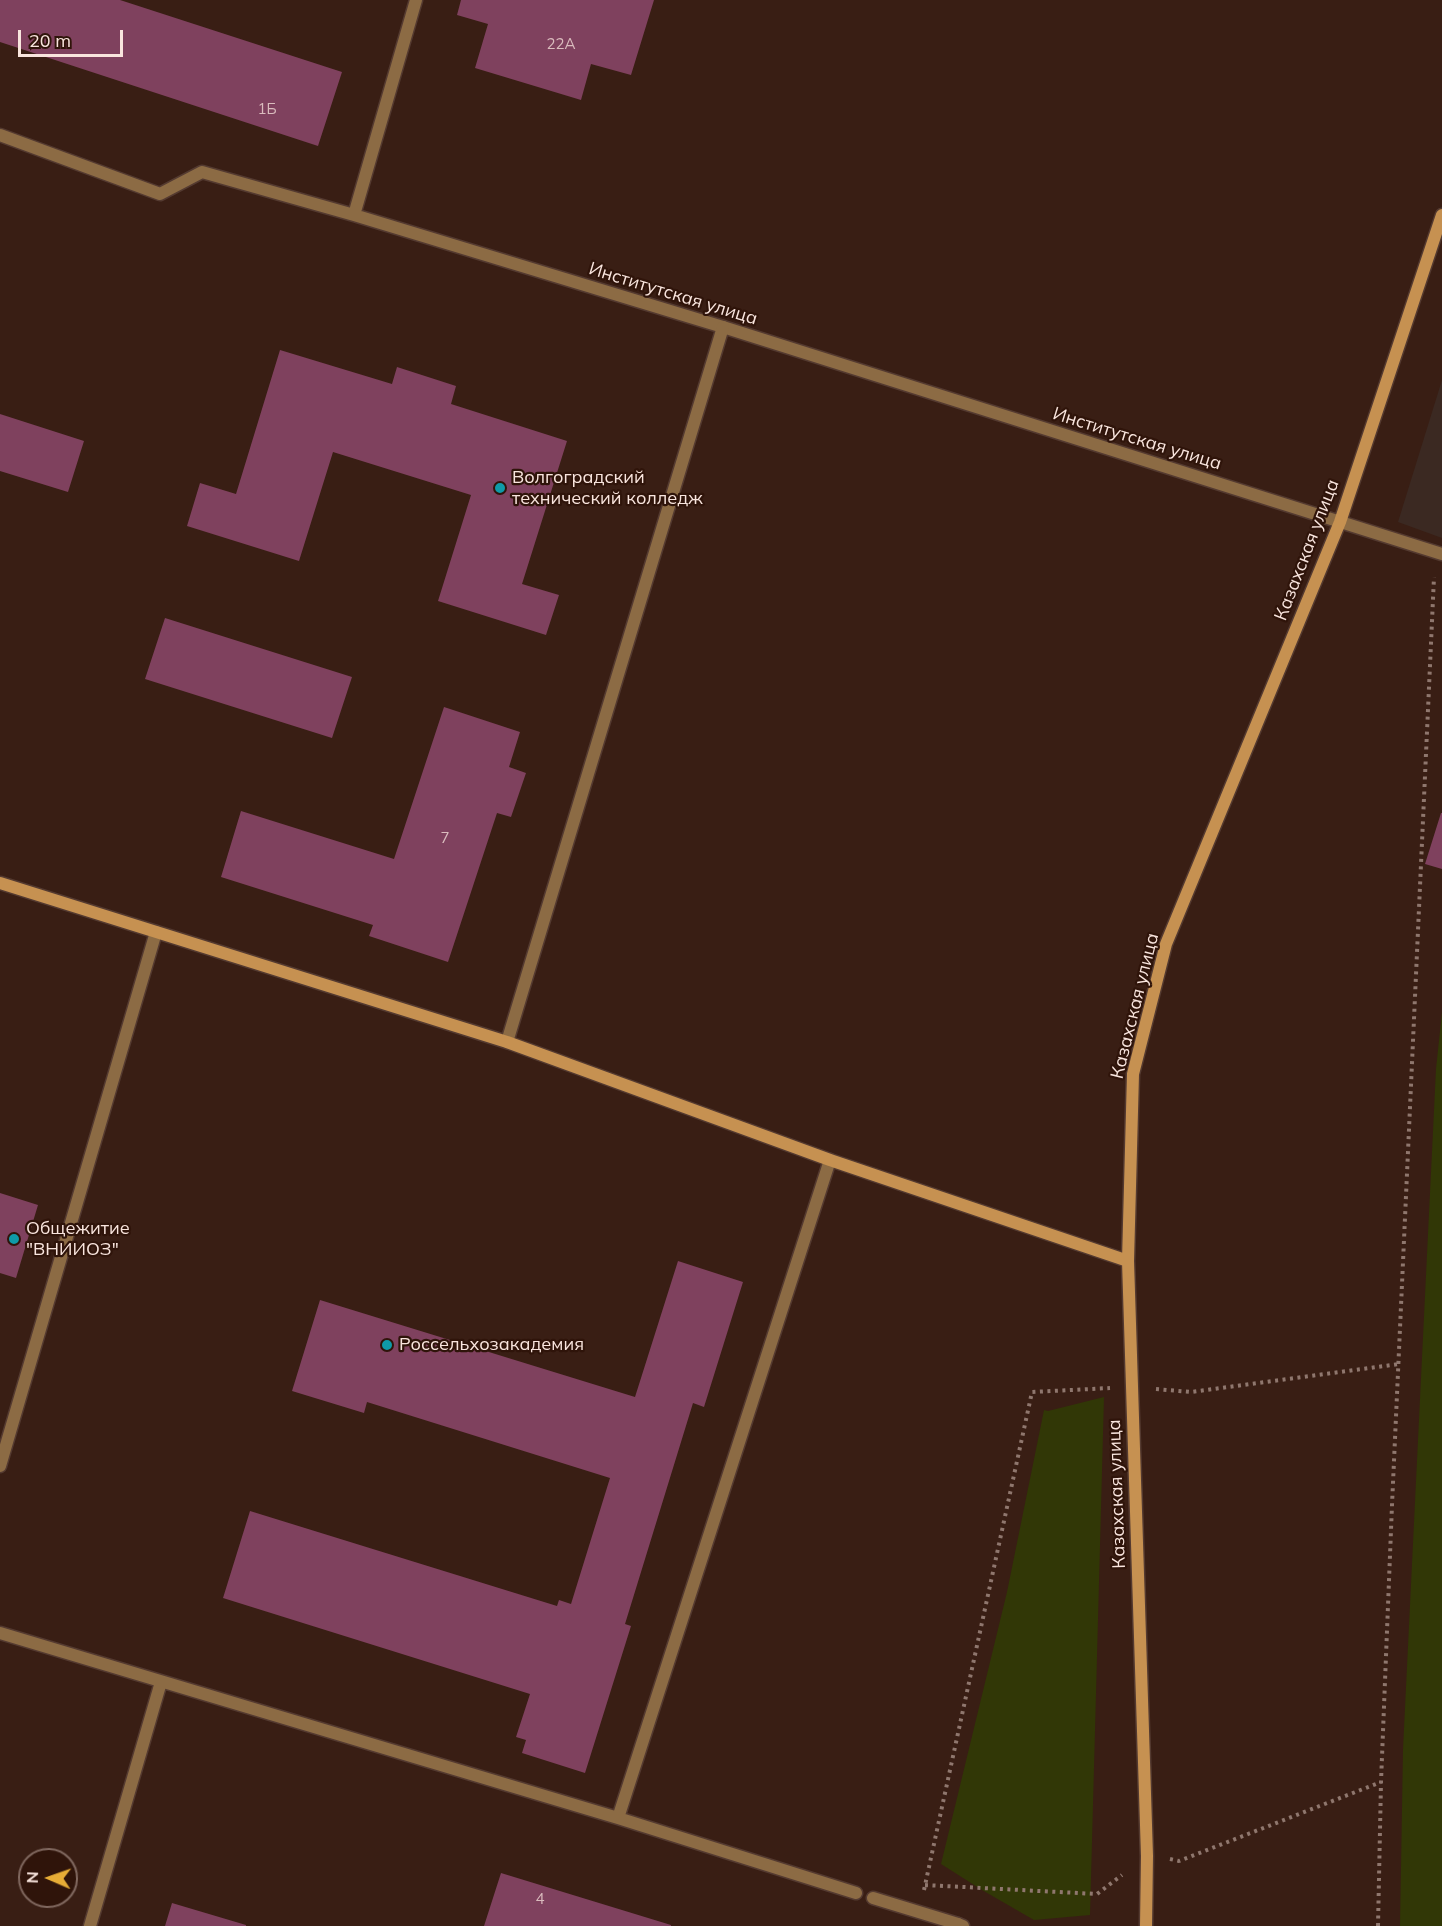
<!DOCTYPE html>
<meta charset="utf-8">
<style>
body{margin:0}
#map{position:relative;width:1442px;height:1926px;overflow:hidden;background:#391e14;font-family:Mulish,sans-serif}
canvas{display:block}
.north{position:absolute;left:18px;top:1848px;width:60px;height:60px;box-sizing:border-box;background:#2f140a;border:2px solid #80685f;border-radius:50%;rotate:272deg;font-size:16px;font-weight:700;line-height:24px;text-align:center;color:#f9e5de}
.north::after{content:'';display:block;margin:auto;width:21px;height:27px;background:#e6ac36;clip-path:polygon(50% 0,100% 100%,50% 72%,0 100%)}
.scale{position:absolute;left:18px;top:30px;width:105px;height:27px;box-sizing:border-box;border:3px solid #f9e5de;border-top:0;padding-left:8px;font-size:18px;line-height:21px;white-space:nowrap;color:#f9e5de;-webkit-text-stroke:4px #2f140a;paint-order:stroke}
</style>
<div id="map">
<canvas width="1442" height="1926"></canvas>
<div class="north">N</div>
<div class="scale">20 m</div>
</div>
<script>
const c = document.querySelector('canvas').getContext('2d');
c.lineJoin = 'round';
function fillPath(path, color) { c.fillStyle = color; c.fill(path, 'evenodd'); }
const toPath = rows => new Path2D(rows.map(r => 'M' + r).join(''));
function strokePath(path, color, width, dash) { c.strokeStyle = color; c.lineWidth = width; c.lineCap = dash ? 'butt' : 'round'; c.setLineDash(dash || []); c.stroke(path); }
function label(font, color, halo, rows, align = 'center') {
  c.font = font + ' Mulish,sans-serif'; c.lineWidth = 4.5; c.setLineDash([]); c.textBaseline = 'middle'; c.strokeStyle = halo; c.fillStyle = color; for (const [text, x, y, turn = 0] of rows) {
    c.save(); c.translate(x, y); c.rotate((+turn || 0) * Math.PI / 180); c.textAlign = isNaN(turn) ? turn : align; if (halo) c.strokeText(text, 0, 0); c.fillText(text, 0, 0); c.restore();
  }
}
fillPath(toPath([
 [1442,380,1442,538,1398,522]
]), '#3b2922');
fillPath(toPath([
 [1442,1012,1442,1926,1400,1926,1403,1749,1436,1069],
 [1104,1397,1090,1915,1034,1920,982,1890,941,1864,1007,1592,1044,1410,1048,1411]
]), '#313706');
fillPath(toPath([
 [0,0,120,0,342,72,318,146,0,42],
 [461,0,654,0,631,75,591,64,581,100,475,68,488,24,457,15],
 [280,350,392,384,397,367,456,386,451,404,567,441,522,584,559,595,546,635,438,601,471,495,333,452,299,561,187,526,200,483,236,494],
 [0,414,84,441,68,492,0,471],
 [165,618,352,677,332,738,145,679],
 [444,707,520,732,509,767,526,773,511,817,497,813,448,962,369,936,373,925,221,877,241,811,394,859],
 [1441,813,1442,813,1442,869,1425,864],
 [0,1193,38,1205,16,1278,0,1273],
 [678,1261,743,1282,704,1407,693,1403,625,1624,631,1626,585,1773,522,1753,526,1740,516,1737,530,1694,223,1598,250,1511,557,1606,559,1600,571,1604,610,1478,367,1402,364,1413,292,1391,320,1300,635,1397],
 [501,1873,671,1925,671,1926,484,1926],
 [172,1903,246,1925,246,1926,165,1926]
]), '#7f415e');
const lane = toPath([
 [0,135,160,194,202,172,354,215,723,327,1442,554],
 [354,215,416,0],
 [0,1466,156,932],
 [0,1633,618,1818,856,1893],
 [618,1818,830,1160],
 [873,1898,958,1924],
 [90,1926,161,1682]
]);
const street = toPath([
 [507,1042,723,327],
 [957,1926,958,1924,963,1926]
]);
const secondary = toPath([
 [0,883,507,1042,830,1160,1128,1261],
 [1146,1926,1147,1856,1128,1261,1133,1074,1166,944,1340,522,1442,215]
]);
strokePath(lane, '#543a30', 15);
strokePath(street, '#543a30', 15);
strokePath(secondary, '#543a30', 15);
strokePath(toPath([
 [1156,1389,1191,1392,1399,1364],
 [1170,1859,1179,1861,1381,1782],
 [925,1885,1097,1894,1122,1875],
 [924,1890,1032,1392,1110,1388],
 [1378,1926,1381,1782,1392,1505,1434,577]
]), '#8f776e', 4, [3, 4.5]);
strokePath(lane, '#8c6b44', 12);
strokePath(street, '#8c6b44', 12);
strokePath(secondary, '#c69151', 12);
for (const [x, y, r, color] of [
 [500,488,6,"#0f9aa8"],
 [14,1239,6,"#0f9aa8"],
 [387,1345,6,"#0f9aa8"]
]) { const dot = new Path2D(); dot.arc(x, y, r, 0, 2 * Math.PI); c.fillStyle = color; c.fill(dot); strokePath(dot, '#2f140a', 2); }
label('15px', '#dabcbe', null, [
 ["22А",561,44],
 ["1Б",267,109],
 ["7",445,838],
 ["4",540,1899]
]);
label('18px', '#f9e5de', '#2f140a', [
 ["Институтская улица",673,294,17],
 ["Институтская улица",1137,439,17],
 ["Казахская улица",1307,550,-69],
 ["Казахская улица",1135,1006,-76],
 ["Казахская улица",1117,1494,-92]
]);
label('18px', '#f9e5de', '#2f140a', [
 ["Волгоградский",512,478],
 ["технический колледж",512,499],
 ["Общежитие",26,1229],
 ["\"ВНИИОЗ\"",26,1250],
 ["Россельхозакадемия",399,1345]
], 'left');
</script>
